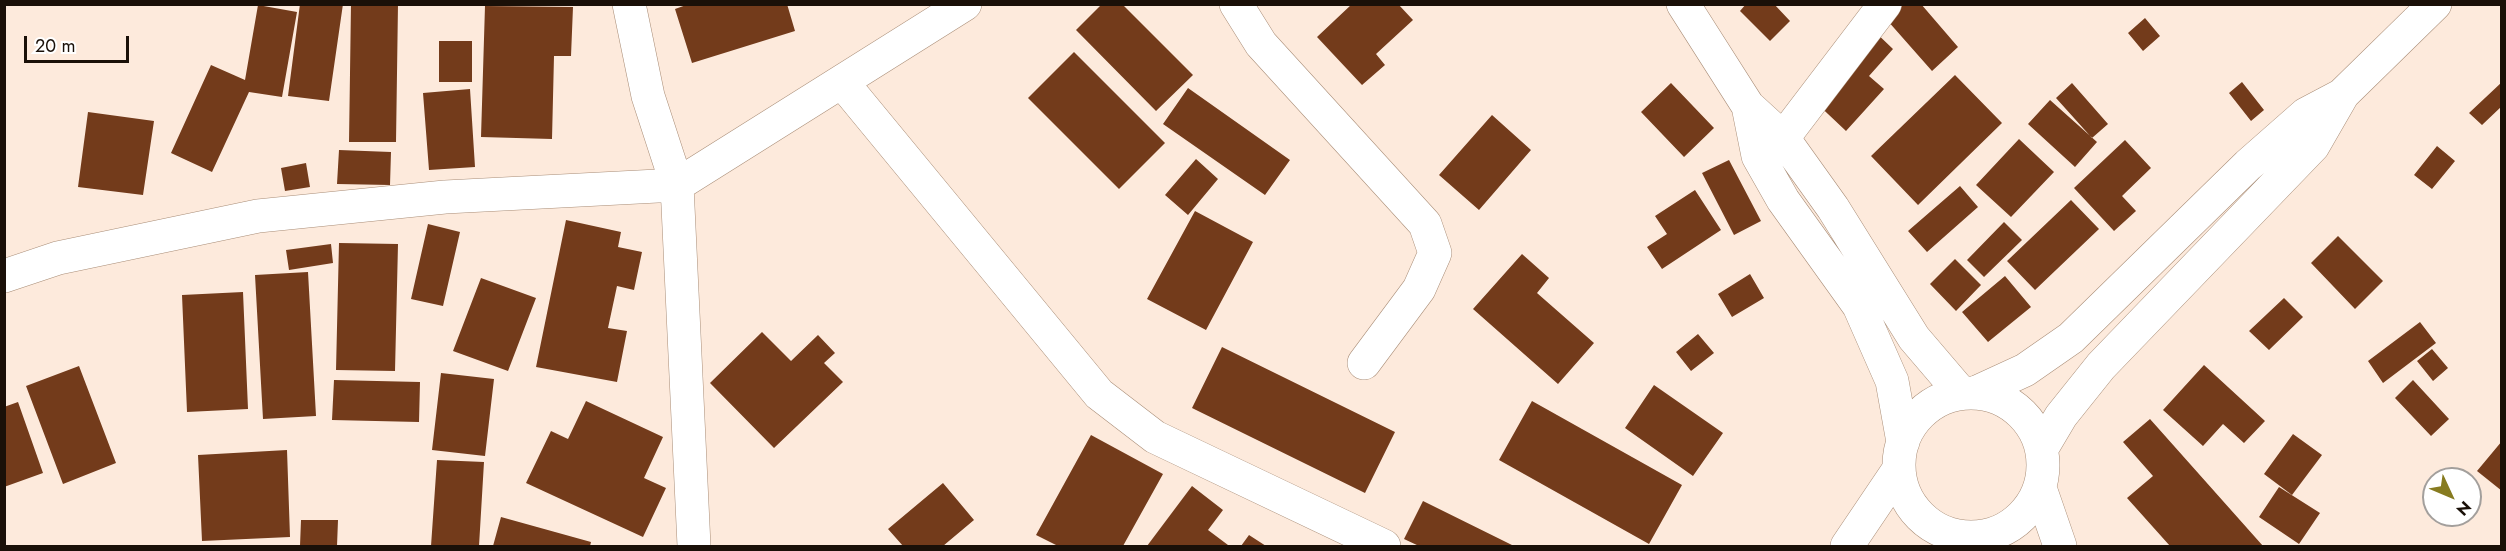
<!DOCTYPE html>
<style>
body{margin:0}
#map{position:relative;width:2506px;height:551px;overflow:hidden;background:#fdeadc;font-family:Jost,sans-serif}
canvas{display:block}
.frame{position:absolute;inset:0;border:6px solid #1a1008;pointer-events:none}
.north{position:absolute;left:2422px;top:467px;width:60px;height:60px;box-sizing:border-box;background:#fff;border:2px solid #a39f9c;border-radius:50%;rotate:134deg;font-size:16px;font-weight:700;line-height:24px;text-align:center;color:#1a1008}
.north::after{content:'';display:block;margin:auto;width:21px;height:27px;background:#877b20;clip-path:polygon(50% 0,100% 100%,50% 72%,0 100%)}
.scale{position:absolute;left:24px;top:36px;width:105px;height:27px;box-sizing:border-box;border:3px solid #1a1008;border-top:0;padding-left:8px;font-size:18px;line-height:21px;white-space:nowrap;color:#1a1008;-webkit-text-stroke:4px #fff;paint-order:stroke}
</style>
<div id="map">
<canvas width="2506" height="551"></canvas>
<div class="frame"></div>
<div class="north">N</div>
<div class="scale">20 m</div>
</div>
<script>
const c = document.querySelector('canvas').getContext('2d');
c.lineJoin = 'round';
function fillPath(path, color) { c.fillStyle = color; c.fill(path, 'evenodd'); }
const toPath = rows => new Path2D(rows.map(r => 'M' + r).join(''));
function strokePath(path, color, width, dash) { c.strokeStyle = color; c.lineWidth = width; c.lineCap = dash ? 'butt' : 'round'; c.setLineDash(dash || []); c.stroke(path); }
fillPath(toPath([
 [300,4,343,4,329,101,288,96],
 [351,4,398,4,396,142,349,142],
 [689,4,787,4,795,31,692,63,675,9],
 [1352,4,1398,4,1413,20,1376,54,1385,65,1362,85,1317,37],
 [1746,4,1774,4,1790,21,1770,41,1740,11],
 [1904,4,1921,4,1958,47,1932,71,1887,20],
 [258,5,297,12,282,97,249,92,212,172,171,153,211,65,245,80],
 [1101,5,1123,5,1193,75,1156,111,1076,30],
 [485,6,573,7,571,56,554,56,552,139,481,137],
 [2145,18,2160,36,2143,51,2128,33],
 [1871,28,1893,49,1869,76,1884,89,1846,131,1810,97],
 [439,41,472,41,472,82,439,82],
 [1074,52,1165,143,1119,189,1028,98],
 [1955,75,2002,123,1918,205,1871,156],
 [2242,82,2264,110,2251,121,2229,93],
 [2502,82,2502,106,2482,125,2469,113],
 [1671,83,1714,128,1684,157,1641,112],
 [2072,83,2108,124,2092,138,2056,98],
 [1188,88,1290,160,1265,195,1163,124],
 [470,89,475,167,429,170,423,93],
 [2050,100,2097,142,2075,167,2028,124],
 [88,112,154,121,143,195,78,187],
 [1492,115,1531,150,1479,210,1439,175],
 [2019,139,2054,172,2011,217,1976,185],
 [2125,140,2151,168,2122,196,2136,211,2114,231,2074,188],
 [2437,146,2455,161,2432,189,2414,175],
 [339,150,391,152,390,185,337,184],
 [1196,159,1218,179,1188,215,1165,195],
 [1729,160,1761,221,1734,235,1702,173],
 [306,163,310,187,285,191,281,168],
 [1960,186,1978,207,1927,252,1908,231],
 [1695,190,1721,230,1662,269,1647,247,1667,234,1655,216],
 [2071,200,2099,229,2035,290,2007,261],
 [1195,211,1253,242,1206,330,1147,299],
 [566,220,621,232,618,247,642,252,634,290,617,286,608,328,627,331,617,382,536,367],
 [2004,222,2022,240,1984,277,1967,260],
 [428,224,460,232,443,306,411,299],
 [2338,236,2383,281,2355,309,2311,263],
 [339,243,398,244,395,371,336,370],
 [331,244,333,263,289,270,286,250],
 [1522,254,1549,278,1537,293,1594,343,1558,384,1473,309],
 [1955,259,1981,285,1956,311,1930,284],
 [308,272,316,416,263,419,255,275],
 [1750,274,1764,298,1732,317,1718,294],
 [2005,276,2031,307,1988,342,1962,312],
 [481,278,536,298,508,371,453,351],
 [243,292,248,409,187,412,182,295],
 [2284,298,2303,317,2269,350,2249,331],
 [2420,322,2436,343,2383,383,2368,361],
 [762,332,791,361,818,335,835,353,824,363,843,382,774,448,710,383],
 [1698,334,1714,353,1691,371,1676,352],
 [1222,347,1395,432,1365,493,1192,408],
 [2432,349,2448,368,2433,381,2417,361],
 [2204,365,2265,421,2244,443,2223,424,2203,446,2163,410],
 [79,366,116,463,63,484,26,386],
 [441,373,494,379,485,456,432,450],
 [334,380,420,382,419,422,332,420],
 [2413,380,2449,419,2431,436,2395,398],
 [1654,385,1723,433,1693,476,1625,428],
 [586,401,663,437,644,478,666,488,643,537,526,483,551,431,568,439],
 [1532,401,1682,485,1649,544,1499,460],
 [18,402,43,473,4,487,4,407],
 [2150,419,2263,546,2170,546,2127,498,2153,476,2123,442],
 [2293,434,2322,455,2292,495,2264,474],
 [1091,435,1163,474,1123,546,1058,546,1036,535],
 [2502,441,2502,491,2477,471],
 [287,450,290,537,202,541,198,455],
 [437,460,484,462,479,546,431,546],
 [943,483,974,520,943,546,903,546,888,529],
 [1192,486,1223,510,1208,530,1228,545,1226,546,1147,546],
 [2279,487,2320,513,2299,544,2259,517],
 [1423,501,1514,546,1419,546,1404,539],
 [501,517,591,542,590,546,493,546],
 [301,520,338,520,337,546,300,546],
 [1249,535,1266,546,1241,546]
]), '#733b1b');
const street = toPath([
 [629,4,648,96,677,185,694,546],
 [1236,4,1261,44,1425,224,1435,253,1419,289,1364,363],
 [842,82,1099,394,1155,437,1384,546],
 [1783,138,1885,4],
 [4,276,58,258,258,216,445,197,677,185,965,4]
]);
const secondary = toPath([
 [1683,4,1748,106,1783,138,1833,208,1914,338,1961,393],
 [1748,106,1758,156,1783,200,1859,306,1892,381,1903,442],
 '1899 465a72 72 0 1 1 144 0a72 72 0 1 1-144 0Z',
 [1975,393,2025,370,2071,338,2248,165,2306,114,2342,95],
 [2042,448,2061,416,2101,366,2313,146,2343,94,2435,4],
 [2040,488,2060,546],
 [1847,546,1899,469]
]);
strokePath(street, '#a98d77', 34);
strokePath(secondary, '#a98d77', 34);
strokePath(street, '#fff', 33);
strokePath(secondary, '#fff', 33);
</script>
